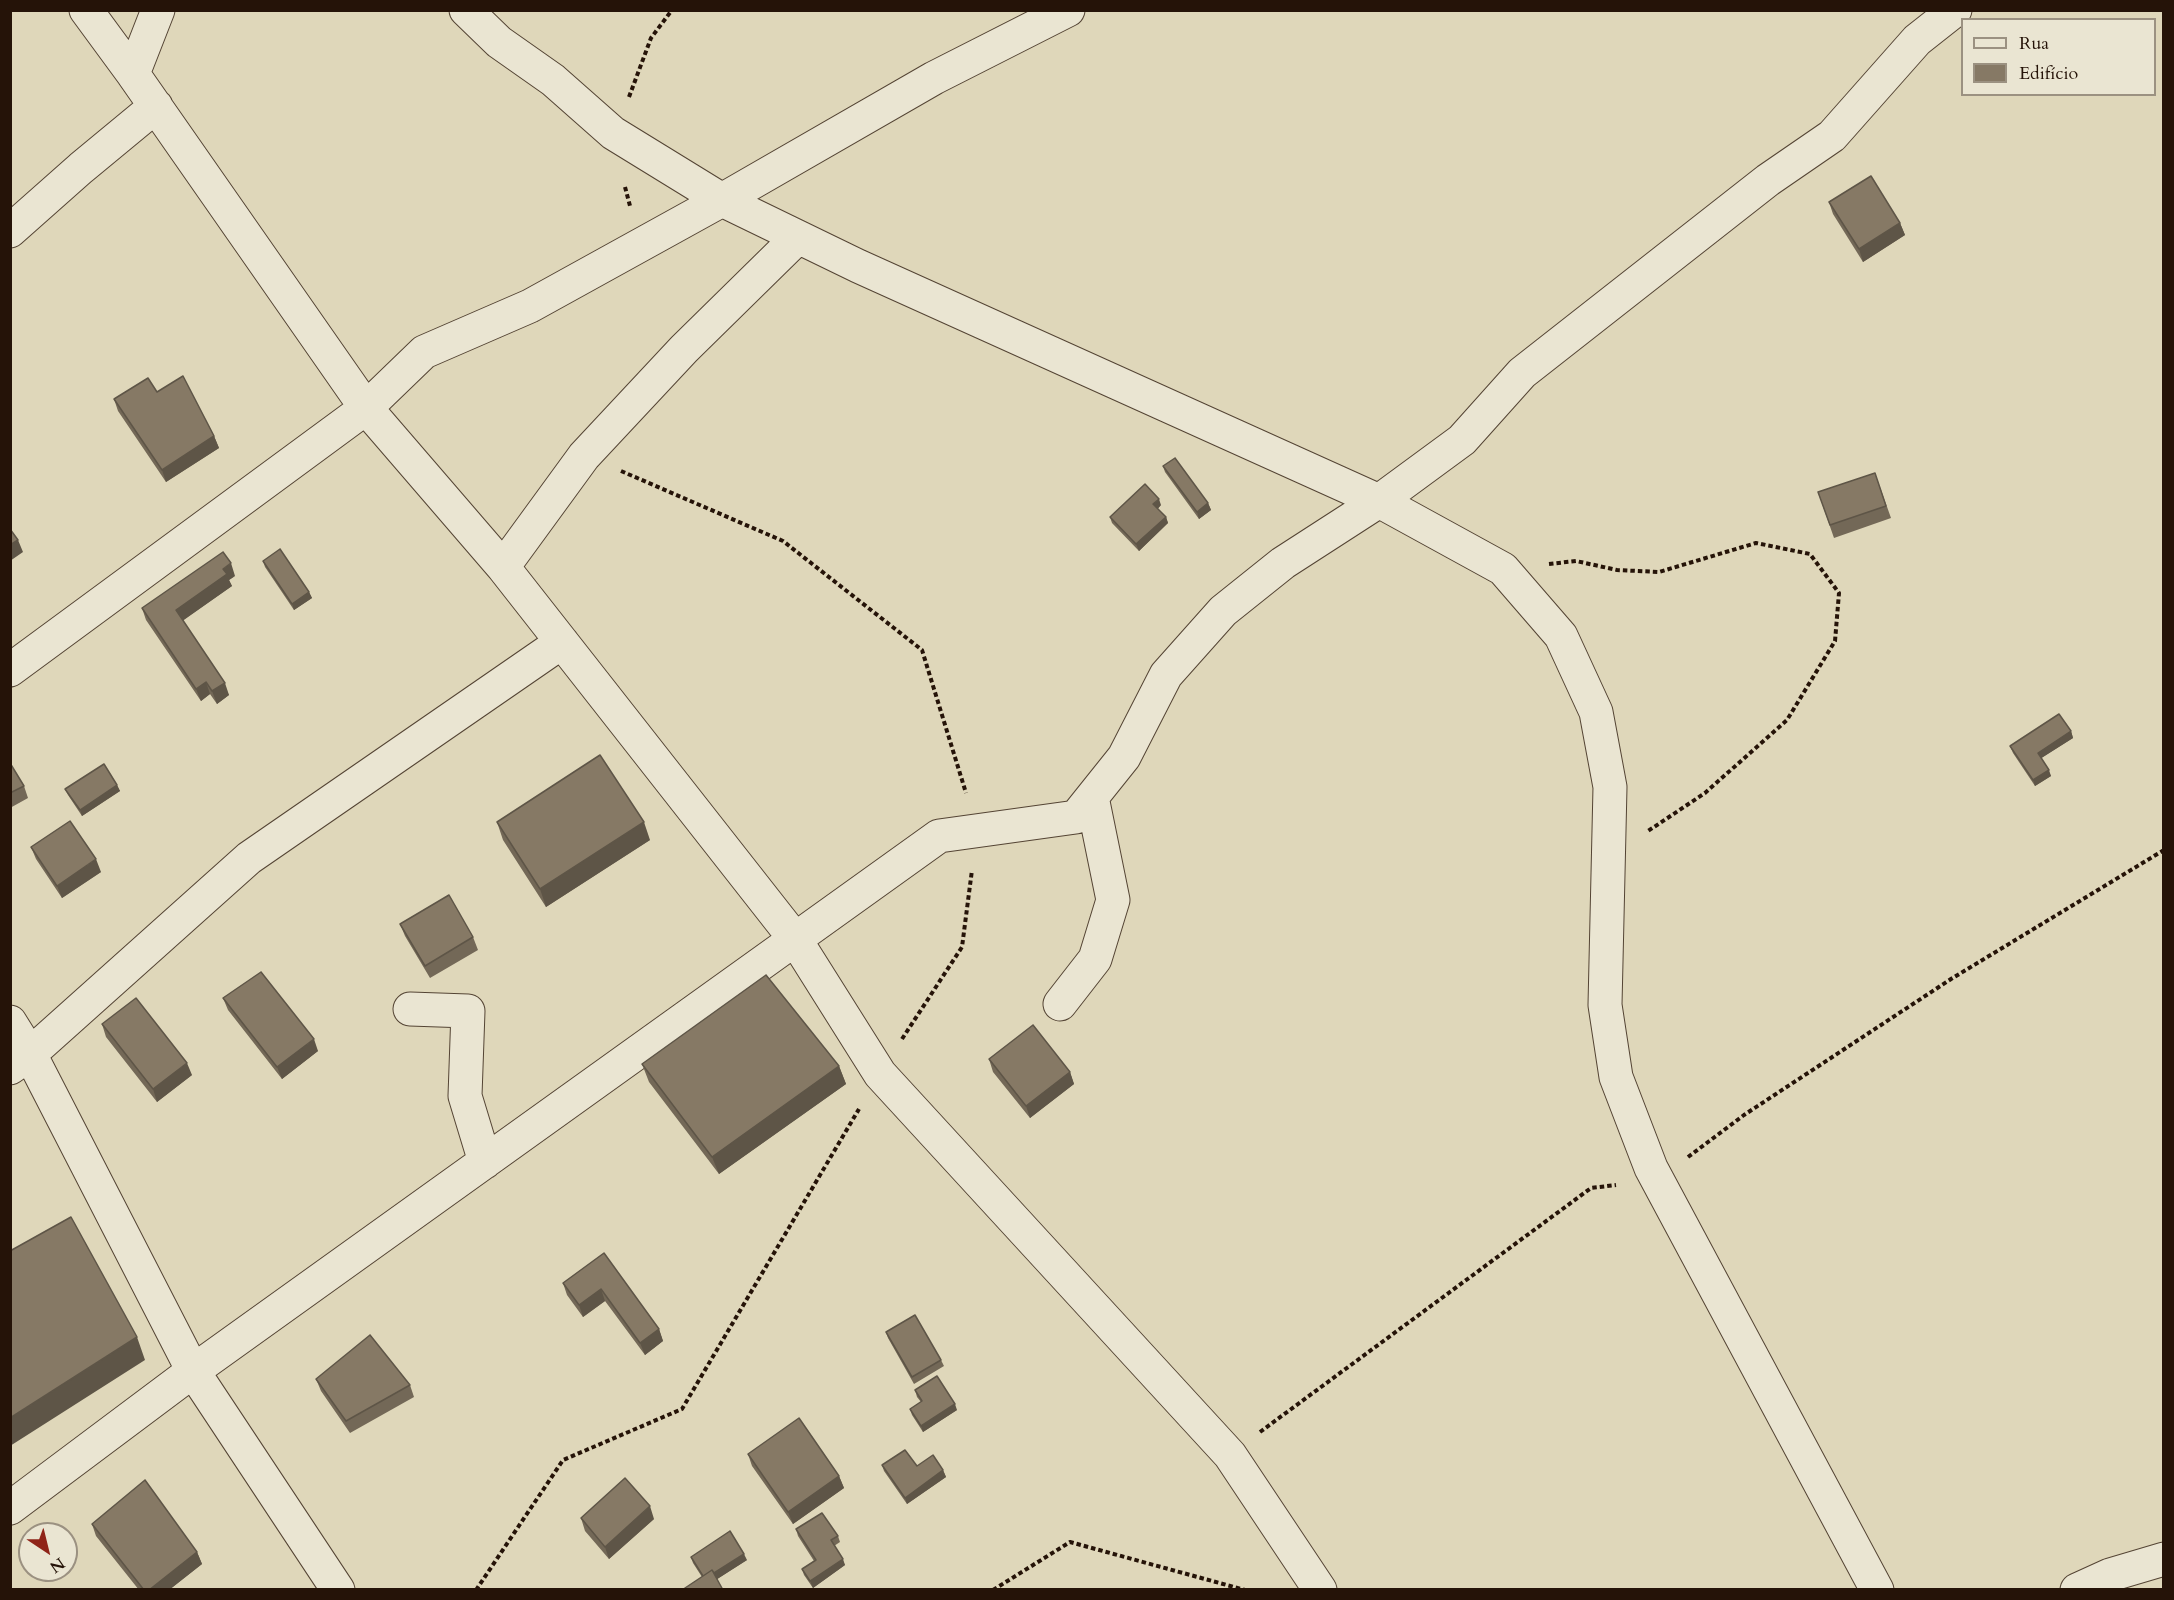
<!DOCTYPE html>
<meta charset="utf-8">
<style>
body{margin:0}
#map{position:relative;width:2174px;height:1600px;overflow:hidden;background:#dfd7ba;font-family:Cardo,serif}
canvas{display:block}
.frame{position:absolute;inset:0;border:12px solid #251308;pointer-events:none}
.legend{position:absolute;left:1961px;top:18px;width:195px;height:78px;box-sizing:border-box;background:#eae5d2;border:2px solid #9b9181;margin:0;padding:8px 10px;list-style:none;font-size:18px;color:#251308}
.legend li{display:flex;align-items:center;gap:12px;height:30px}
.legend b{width:30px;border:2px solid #9b9181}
.north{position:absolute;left:18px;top:1522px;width:60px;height:60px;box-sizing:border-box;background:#eae5d2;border:2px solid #9b9181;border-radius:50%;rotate:145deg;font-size:16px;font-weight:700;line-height:24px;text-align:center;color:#251308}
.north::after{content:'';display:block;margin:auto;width:21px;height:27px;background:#8f2418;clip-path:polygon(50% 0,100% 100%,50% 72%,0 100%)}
</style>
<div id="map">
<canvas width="2174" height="1600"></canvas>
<div class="frame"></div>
<ul class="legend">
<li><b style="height:8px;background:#eae5d2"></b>Rua</li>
<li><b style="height:16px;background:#867965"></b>Edifício</li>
</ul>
<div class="north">N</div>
</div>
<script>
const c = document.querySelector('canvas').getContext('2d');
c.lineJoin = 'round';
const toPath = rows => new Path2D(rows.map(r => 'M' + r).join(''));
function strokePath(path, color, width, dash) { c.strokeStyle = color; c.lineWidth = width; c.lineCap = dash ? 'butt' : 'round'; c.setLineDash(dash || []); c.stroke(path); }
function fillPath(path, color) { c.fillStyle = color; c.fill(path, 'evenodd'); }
const minor = toPath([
 [86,10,133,74,366,408,503,567,795,939,880,1074,1230,1455,1320,1590],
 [466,10,499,42,553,80,613,133,722,200,858,266,1379,501,1503,569,1561,636,1596,712,1610,787,1605,1005,1616,1077,1651,1168,1877,1590],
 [133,74,158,10],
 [10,231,81,168,156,106],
 [503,567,584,456,684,349,798,237],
 [10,670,366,408,424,352,530,306,722,200,934,78,1068,10],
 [1060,1004,1095,959,1113,900,1092,797],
 [410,1009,468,1011,465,1096,485,1162],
 [10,1022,30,1054,193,1371,338,1590],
 [10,1068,30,1054,249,858,562,642],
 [10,1508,193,1371,939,836,1076,817,1124,757,1166,675,1223,611,1283,563,1379,501,1462,440,1522,373,1768,180,1832,136,1917,40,1955,10],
 [2077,1590,2110,1575,2164,1559]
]);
strokePath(minor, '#544434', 35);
strokePath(toPath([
 [629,97,651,38,672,10],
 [625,187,630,206],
 [621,471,783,541,922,650,966,793],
 [1549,564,1576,561,1617,570,1659,572,1756,543,1810,554,1839,593,1835,641,1787,720,1705,793,1648,831],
 [902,1039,962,947,972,870],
 [1688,1157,1744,1115,1951,979,2164,850],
 [1260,1432,1591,1188,1616,1185],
 [476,1590,563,1460,682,1409,859,1109],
 [993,1590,1070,1542,1245,1590]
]), '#251308', 4, [4.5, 3]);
strokePath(minor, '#eae5d2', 33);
fillPath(toPath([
 [1829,202,1900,223,1905,235,1863,262,1833,214],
 [157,392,214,436,219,448,166,482,118,411,114,399],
 [1163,466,1208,503,1211,510,1199,519,1165,472],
 [1875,473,1891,518,1834,538,1818,492],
 [1161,505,1157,509,1166,517,1168,523,1139,551,1112,523,1110,517],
 [263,561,309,592,312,598,294,610,265,567],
 [235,576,229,580,232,586,183,620,229,695,217,704,210,694,201,701,146,620,142,608],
 [2071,731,2073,738,2041,758,2051,776,2035,786,2013,753,2010,746],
 [10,763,24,786,28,798,10,808],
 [117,785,120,791,82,816,68,795,65,789],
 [497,822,650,840,546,907,503,840],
 [31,847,101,872,62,898,36,859],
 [400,924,473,937,478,950,430,978,405,936],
 [223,998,318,1051,282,1079,228,1010],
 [102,1024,192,1075,157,1102,106,1037],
 [989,1059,1070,1072,1074,1084,1030,1118,993,1072],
 [642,1064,839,1066,846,1084,719,1174,649,1082],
 [604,1253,659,1329,663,1341,645,1355,605,1301,583,1317,567,1295,563,1283],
 [886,1332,941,1360,944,1366,914,1384,888,1338],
 [316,1379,410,1385,414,1397,350,1433,321,1391],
 [915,1390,957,1410,923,1432,912,1415,910,1409,921,1402,917,1397],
 [748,1454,839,1476,844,1488,793,1524,752,1466],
 [882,1465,917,1466,943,1470,946,1477,907,1504,884,1471],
 [581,1518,654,1519,609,1559,585,1531],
 [92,1524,197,1552,202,1564,169,1590,139,1590,96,1536],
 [796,1529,838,1536,840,1542,834,1546,845,1565,813,1588,804,1575,802,1569,814,1561,798,1536],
 [691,1557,747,1560,717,1579,702,1577,693,1563]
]), '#736857');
fillPath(toPath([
 [1900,223,1905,235,1863,262,1859,249],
 [214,436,219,448,166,482,162,470],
 [1159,499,1161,505,1156,511,1153,504],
 [1208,503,1211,510,1199,519,1197,512],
 [1166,517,1168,523,1139,551,1136,544],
 [18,540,23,552,10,561,10,545],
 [231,563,235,576,229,580,232,586,181,622,176,610,223,569],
 [309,592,312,598,294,610,292,604],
 [206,682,210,694,201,701,196,689],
 [225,683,229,695,217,704,212,691],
 [2071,731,2073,738,2040,759,2038,753],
 [2049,770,2051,776,2035,786,2033,780],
 [117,785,120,791,82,816,80,810],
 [644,822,650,840,546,907,540,889],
 [96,859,101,872,62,898,57,886],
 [314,1039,318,1051,282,1079,277,1067],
 [187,1063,192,1075,157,1102,153,1089],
 [839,1066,846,1084,719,1174,712,1157],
 [1070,1072,1074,1084,1030,1118,1026,1106],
 [601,1289,605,1301,583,1317,579,1305],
 [659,1329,663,1341,645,1355,640,1343],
 [137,1337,145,1360,10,1446,10,1418],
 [955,1404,957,1410,923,1432,921,1426],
 [943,1470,946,1477,907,1504,905,1498],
 [839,1476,844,1488,793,1524,788,1512],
 [650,1506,654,1519,609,1559,605,1547],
 [197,1552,202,1564,169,1590,149,1590],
 [744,1554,747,1560,708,1585,706,1579],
 [843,1559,845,1565,813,1588,810,1581]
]), '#5e5547');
const building = toPath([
 [1871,176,1900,223,1859,249,1829,202,1871,176],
 [183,376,214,436,162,470,114,399,148,378,157,392,183,376],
 [1175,458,1208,503,1197,512,1163,466,1175,458],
 [1875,473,1886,506,1830,525,1818,492,1875,473],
 [1145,484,1159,499,1153,504,1166,517,1136,544,1110,517,1145,484],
 [10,529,18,540,10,545,10,529],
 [280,549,309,592,292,604,263,561,280,549],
 [223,552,231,563,223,569,227,574,176,610,225,683,212,691,206,682,196,689,142,608,223,552],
 [2059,714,2071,731,2038,753,2049,770,2033,780,2010,746,2059,714],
 [600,755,644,822,540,889,497,822,600,755],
 [10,763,24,786,10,793,10,763],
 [104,764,117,785,80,810,65,789,104,764],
 [70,821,96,859,57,886,31,847,70,821],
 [449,895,473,937,425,966,400,924,449,895],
 [261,972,314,1039,277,1067,223,998,261,972],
 [766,975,839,1066,712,1157,642,1064,766,975],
 [136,998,187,1063,153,1089,102,1024,136,998],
 [1033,1025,1070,1072,1026,1106,989,1059,1033,1025],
 [71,1217,137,1337,10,1418,10,1251,71,1217],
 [604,1253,659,1329,640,1343,601,1289,579,1305,563,1283,604,1253],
 [915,1315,941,1360,912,1377,886,1332,915,1315],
 [370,1335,410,1385,346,1421,316,1379,370,1335],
 [937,1376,955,1404,921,1426,910,1409,922,1401,915,1390,937,1376],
 [799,1418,839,1476,788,1512,748,1454,799,1418],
 [905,1450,917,1466,933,1455,943,1470,905,1498,882,1465,905,1450],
 [625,1478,650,1506,605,1547,581,1518,625,1478],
 [145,1480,197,1552,149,1590,144,1590,92,1524,145,1480],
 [822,1513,838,1536,831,1540,843,1559,810,1581,802,1569,816,1560,796,1529,822,1513],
 [730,1531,744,1554,714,1573,712,1570,703,1576,691,1557,730,1531],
 [712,1570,723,1590,682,1590,712,1570]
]);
fillPath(building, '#867965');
strokePath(building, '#5e5547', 1.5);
</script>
